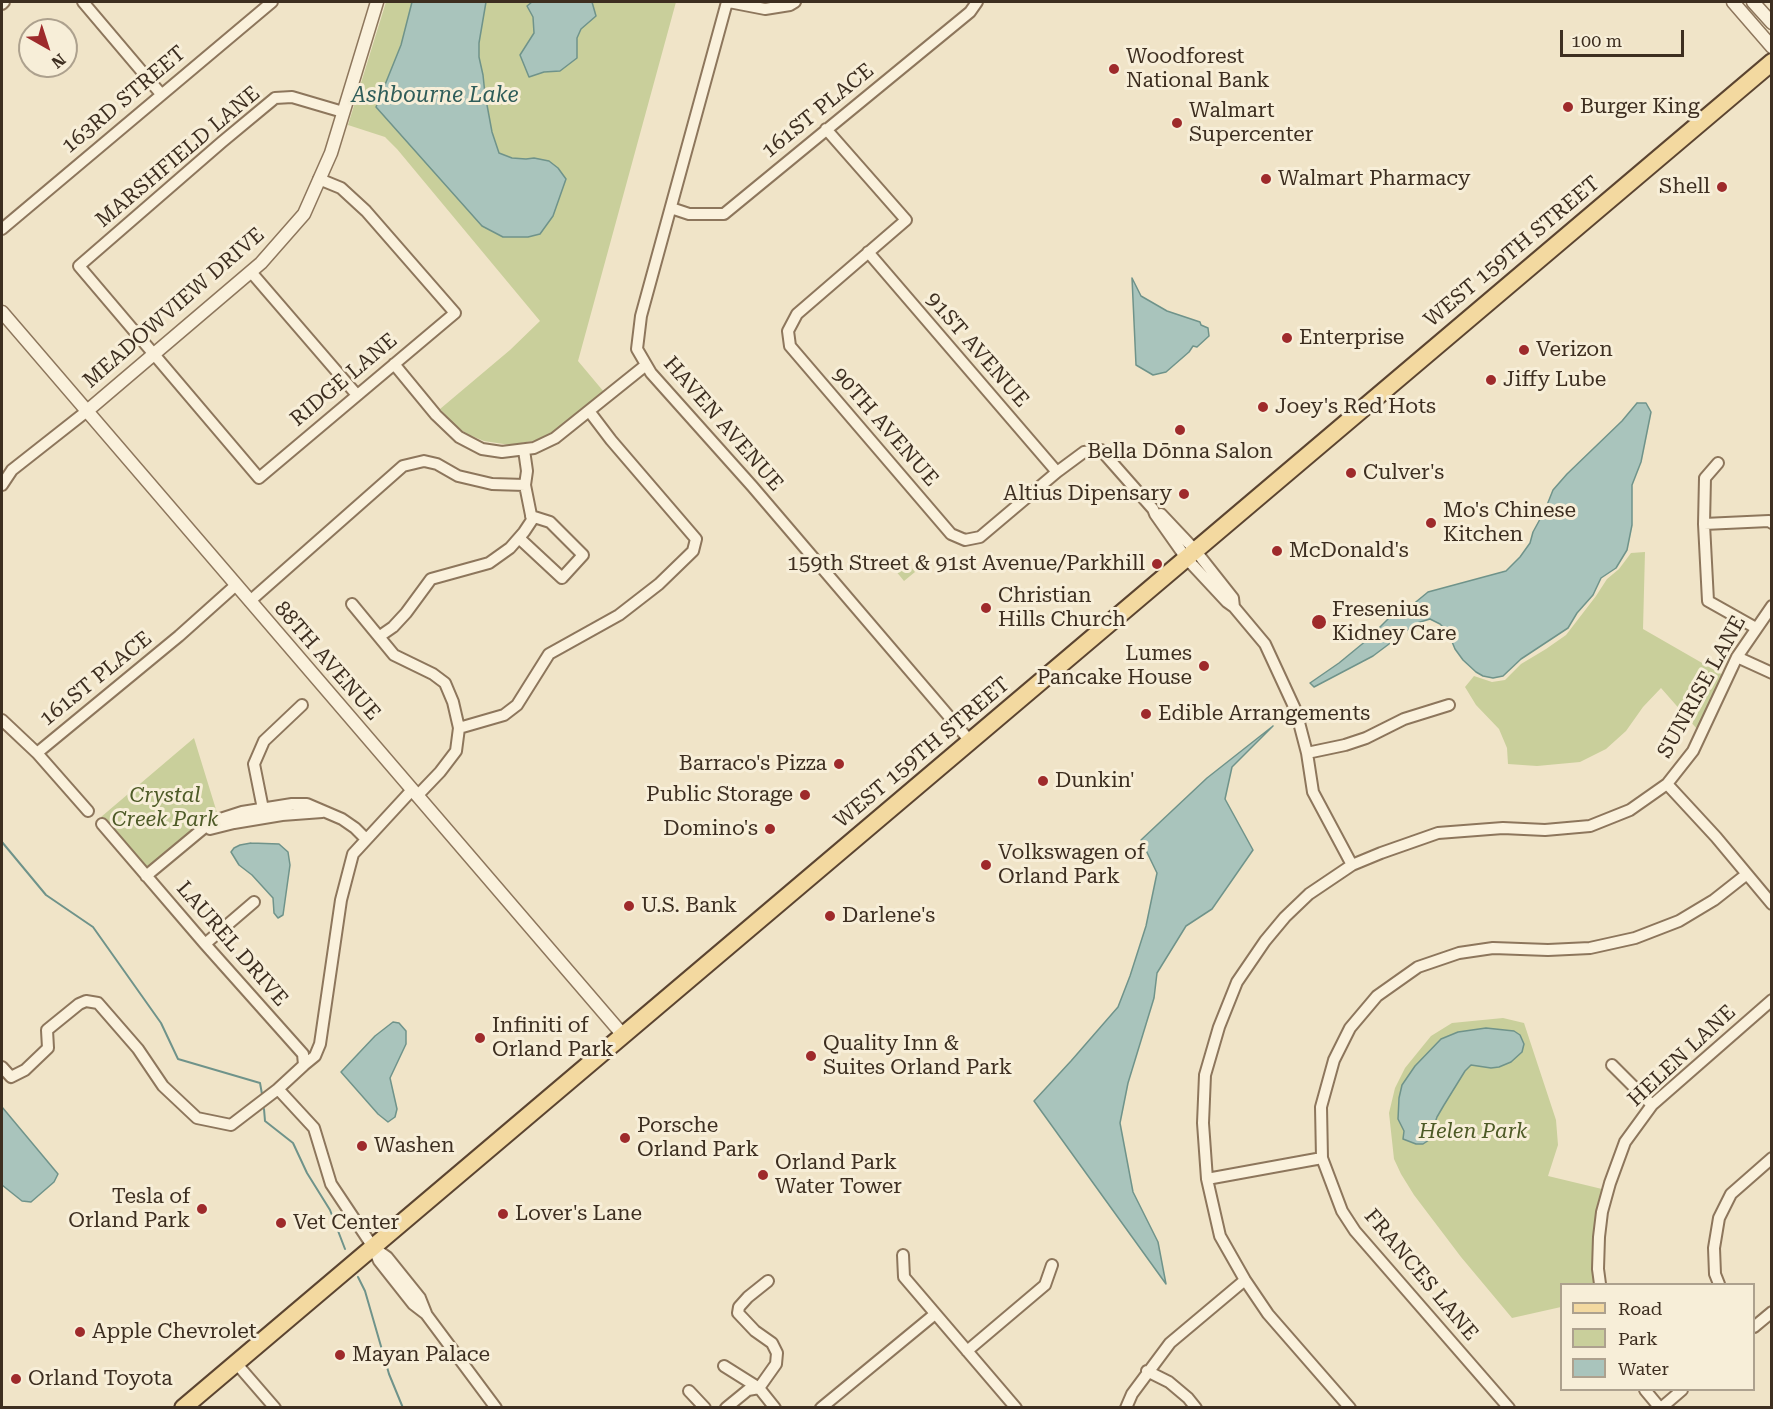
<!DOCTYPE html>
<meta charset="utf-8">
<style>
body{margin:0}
#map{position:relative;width:1773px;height:1409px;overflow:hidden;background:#f0e4c8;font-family:"Roboto Serif",serif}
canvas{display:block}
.frame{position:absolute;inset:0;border:3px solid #3d2e20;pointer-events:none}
.legend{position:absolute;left:1560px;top:1283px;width:195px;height:108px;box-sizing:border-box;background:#f7eed8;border:2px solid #ada18e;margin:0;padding:8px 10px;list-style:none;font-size:18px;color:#3d2e20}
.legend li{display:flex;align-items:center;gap:12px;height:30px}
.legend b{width:30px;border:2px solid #ada18e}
.north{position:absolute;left:18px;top:18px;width:60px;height:60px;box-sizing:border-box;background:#f7eed8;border:2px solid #ada18e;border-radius:50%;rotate:141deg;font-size:16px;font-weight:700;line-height:24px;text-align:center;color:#3d2e20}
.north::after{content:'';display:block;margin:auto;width:21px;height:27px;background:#9e2a2b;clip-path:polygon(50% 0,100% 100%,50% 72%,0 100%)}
.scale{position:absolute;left:1560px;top:30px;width:124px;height:27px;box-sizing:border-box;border:3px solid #3d2e20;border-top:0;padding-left:8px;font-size:18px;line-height:21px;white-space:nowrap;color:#3d2e20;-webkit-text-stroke:4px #f7eed8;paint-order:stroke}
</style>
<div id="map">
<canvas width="1773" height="1409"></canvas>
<div class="frame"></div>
<ul class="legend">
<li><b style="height:8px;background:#f3d9a0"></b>Road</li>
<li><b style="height:16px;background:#c9cf9b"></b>Park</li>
<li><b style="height:16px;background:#a9c4bc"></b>Water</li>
</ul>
<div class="north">N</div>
<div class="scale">100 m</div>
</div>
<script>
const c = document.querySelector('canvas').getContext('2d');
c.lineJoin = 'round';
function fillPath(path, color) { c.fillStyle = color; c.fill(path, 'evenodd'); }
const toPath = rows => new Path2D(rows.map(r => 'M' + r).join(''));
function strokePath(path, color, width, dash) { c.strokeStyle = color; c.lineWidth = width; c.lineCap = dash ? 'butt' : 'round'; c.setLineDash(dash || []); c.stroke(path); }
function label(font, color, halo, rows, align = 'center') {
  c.font = font + ' "Roboto Serif",serif'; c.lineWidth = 6; c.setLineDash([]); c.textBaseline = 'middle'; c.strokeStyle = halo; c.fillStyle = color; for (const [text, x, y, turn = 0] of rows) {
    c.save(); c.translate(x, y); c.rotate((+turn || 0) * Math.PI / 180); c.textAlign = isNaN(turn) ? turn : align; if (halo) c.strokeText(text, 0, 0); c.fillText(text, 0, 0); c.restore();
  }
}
fillPath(toPath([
 [386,2,676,2,578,361,604,392,561,428,543,439,510,445,484,441,467,434,456,426,440,409,510,350,540,321,397,149,385,137,348,125],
 [1645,552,1643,629,1723,675,1697,729,1661,688,1643,707,1626,731,1606,749,1580,762,1537,766,1508,764,1507,748,1499,729,1476,705,1465,687,1474,676,1492,682,1505,680,1521,664,1546,649,1566,635,1596,596,1607,579,1619,569,1631,553],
 [906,561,915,572,904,581,895,570],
 [194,738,218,816,154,865,146,866,141,863,101,817],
 [1503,1018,1524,1023,1556,1120,1558,1145,1548,1176,1602,1189,1593,1243,1596,1284,1562,1284,1561,1307,1512,1318,1461,1257,1414,1195,1401,1174,1394,1159,1389,1113,1395,1088,1405,1068,1431,1036,1452,1023]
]), '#c9cf9b');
const water = toPath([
 [412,2,486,2,479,43,479,57,483,75,485,94,492,132,499,153,512,158,526,159,534,158,549,161,558,168,566,179,553,216,540,234,528,237,503,237,482,226,376,107,401,45,412,2],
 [532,2,592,2,596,16,581,29,577,38,577,58,560,71,544,72,529,77,520,55,534,33,533,17,527,6,532,2],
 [1132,278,1141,296,1167,311,1200,322,1201,325,1208,328,1209,336,1197,347,1193,346,1189,352,1166,372,1153,375,1136,365,1132,278],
 [1637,403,1646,403,1651,412,1641,462,1632,485,1632,525,1627,550,1616,568,1601,578,1593,595,1577,613,1568,628,1521,659,1503,676,1493,678,1483,676,1476,672,1463,660,1455,649,1448,632,1440,624,1430,619,1417,623,1373,656,1314,687,1310,683,1339,663,1367,640,1392,615,1411,606,1428,592,1506,571,1520,557,1530,543,1533,532,1545,510,1553,490,1567,474,1622,421,1637,403],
 [1273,726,1232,767,1225,799,1253,850,1212,909,1186,926,1157,973,1154,998,1128,1083,1120,1123,1133,1192,1158,1242,1166,1284,1034,1101,1071,1061,1118,1007,1130,976,1146,926,1157,873,1141,840,1207,778,1273,726],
 [251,843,279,844,288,852,290,865,283,915,278,918,274,913,273,898,252,875,239,865,231,852,234,848,240,845,251,843],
 [393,1022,399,1023,406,1031,406,1044,390,1078,397,1109,395,1117,388,1122,378,1114,341,1072,375,1036,393,1022],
 [1486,1028,1514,1031,1520,1035,1524,1044,1522,1052,1511,1062,1499,1067,1491,1068,1471,1065,1465,1071,1444,1105,1437,1117,1429,1140,1423,1144,1416,1144,1403,1139,1404,1131,1398,1119,1399,1098,1402,1085,1415,1066,1441,1039,1458,1032,1486,1028],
 [2,1107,58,1174,54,1182,31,1202,22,1201,2,1185,2,1107]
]);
fillPath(water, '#a9c4bc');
strokePath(water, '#6f938a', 1.5);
strokePath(toPath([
 [2,842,46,895,93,927,161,1023,178,1059,260,1083,262,1094],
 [264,1109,265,1121,293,1143,307,1173,330,1210,345,1249],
 [358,1277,365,1291,389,1374,403,1408]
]), '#6f938a', 2);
const minor = toPath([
 [83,2,161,94],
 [727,2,641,316,637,349,651,373,752,486,970,741],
 [729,2,765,9,790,5,795,2],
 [2,4,4,2],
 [826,129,906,220,797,314,788,331,790,346,951,534,965,540,980,537,1057,472,1084,452,1101,450,1153,509,1155,514,1186,558,1227,602,1234,607,1265,644,1296,711,1307,753,1313,792,1352,865],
 [319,179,341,188,366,211,455,313,259,478,79,266,222,142,275,98,292,97,343,112],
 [671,208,689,214,724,214,970,12,977,2],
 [2,229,272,2],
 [868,252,1057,472],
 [251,272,357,395],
 [394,364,436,415,459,437,482,449,502,452,534,448,555,438,646,365],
 [1718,463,1705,478,1704,524,1708,601,1756,628],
 [2,485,12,470,87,411],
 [1161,514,1195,550,1233,598,1234,607],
 [1704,524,1769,521,1772,523],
 [519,538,562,578,583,555,550,522,531,516],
 [250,601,403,466,424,461,437,464,458,476,492,484,525,485],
 [352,604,394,655,433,674,445,683,453,702,459,728,456,751,440,772,417,796],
 [380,636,393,627,406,613,431,579,489,563,510,548,524,532,532,520,525,485,527,471,524,450],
 [1737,657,1772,673],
 [2,720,37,753,88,811],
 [459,728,504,715,517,705,549,654,619,615,659,584,693,551,696,539,611,440,589,411],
 [37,753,179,636,236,585],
 [1307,753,1345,745,1366,738,1404,719,1449,705],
 [1667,784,1716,837,1772,904],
 [264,814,254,764,264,741,302,705],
 [210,829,234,823,282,815,322,812],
 [146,876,211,822,242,812,292,804,307,804,342,819,355,828,366,839],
 [205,944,254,902],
 [304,1065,315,1056,320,1044,341,900,353,854,412,790],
 [1612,1065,1652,1105],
 [2,1067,11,1077,25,1070,48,1048,47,1030,79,1004,86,1001,98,1003,138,1049,163,1086,197,1118,231,1125,278,1089,304,1065,303,1054,205,944,102,824],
 [278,1089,314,1128,331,1184,373,1247,379,1261,413,1304,426,1314,496,1408],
 [1207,1179,1322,1158],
 [373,1247,387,1257,420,1298,426,1313],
 [903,1255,904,1277,1016,1408],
 [1600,1284,1598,1269,1599,1237,1602,1212,1610,1183,1625,1142,1652,1105,1772,1000],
 [1719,1284,1715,1274,1714,1248,1719,1218,1731,1194,1772,1158],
 [1754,1327,1772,1312],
 [967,1351,1045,1285,1052,1265],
 [236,1363,275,1408],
 [724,1366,759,1388,776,1364,777,1353,772,1343,755,1331,738,1313,739,1307,748,1297,768,1281],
 [1147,1371,1169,1382,1188,1398,1196,1408],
 [1645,1390,1660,1408],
 [689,1391,705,1408],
 [726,1408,748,1390,759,1388,775,1408],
 [821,1408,935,1314],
 [1126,1408,1132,1394,1170,1343,1245,1280],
 [1350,1408,1268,1314,1245,1280,1220,1236,1207,1179,1203,1123,1205,1075,1219,1027,1237,982,1265,941,1285,917,1309,894,1352,865,1381,853,1438,833,1503,828,1545,830,1590,826,1630,810,1667,784,1693,751,1737,657,1772,606],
 [1509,1408,1355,1231,1342,1211,1322,1158,1321,1107,1334,1060,1350,1028,1377,996,1418,967,1459,953,1493,948,1548,950,1590,948,1635,938,1679,921,1714,900,1747,874],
 [1661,1408,1682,1390]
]);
const tertiary = toPath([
 [1733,2,1772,47],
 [1753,2,1772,23],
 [2,312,623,1035],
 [87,411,261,263,304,214,331,153,377,2]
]);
const primary = toPath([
 [183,1408,1772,62]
]);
strokePath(minor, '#8d765c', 14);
strokePath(tertiary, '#8d765c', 15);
strokePath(primary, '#5b4430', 20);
strokePath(minor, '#faf1dc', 10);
strokePath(tertiary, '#faf1dc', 12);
strokePath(primary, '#f3d9a0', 16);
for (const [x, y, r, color] of [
 [1114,69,6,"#9e2a2b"],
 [1568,107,6,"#9e2a2b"],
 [1177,123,6,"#9e2a2b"],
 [1266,179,6,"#9e2a2b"],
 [1722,187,6,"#9e2a2b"],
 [1287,338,6,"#9e2a2b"],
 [1524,350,6,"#9e2a2b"],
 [1491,380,6,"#9e2a2b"],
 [1263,407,6,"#9e2a2b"],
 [1180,430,6,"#9e2a2b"],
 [1351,473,6,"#9e2a2b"],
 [1184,494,6,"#9e2a2b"],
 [1431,523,6,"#9e2a2b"],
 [1277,551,6,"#9e2a2b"],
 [1157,564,6,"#9e2a2b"],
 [986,608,6,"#9e2a2b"],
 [1319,622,8,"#9e2a2b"],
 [1204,666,6,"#9e2a2b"],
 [1146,714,6,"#9e2a2b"],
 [839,764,6,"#9e2a2b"],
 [1043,781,6,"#9e2a2b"],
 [805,795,6,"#9e2a2b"],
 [770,829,6,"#9e2a2b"],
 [986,865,6,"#9e2a2b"],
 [629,906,6,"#9e2a2b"],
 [830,916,6,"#9e2a2b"],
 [480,1038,6,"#9e2a2b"],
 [811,1056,6,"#9e2a2b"],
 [625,1138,6,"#9e2a2b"],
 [362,1146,6,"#9e2a2b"],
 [763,1175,6,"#9e2a2b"],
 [202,1209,6,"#9e2a2b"],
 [503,1214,6,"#9e2a2b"],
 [281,1223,6,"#9e2a2b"],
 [80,1332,6,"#9e2a2b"],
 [340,1355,6,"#9e2a2b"],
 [16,1379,6,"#9e2a2b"]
]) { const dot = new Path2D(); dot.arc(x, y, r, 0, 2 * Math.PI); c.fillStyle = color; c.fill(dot); strokePath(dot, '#f7eed8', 2); }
label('21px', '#3d2e20', '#f7eed8', [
 ["Woodforest",1126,57],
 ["National Bank",1126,81],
 ["Burger King",1580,107],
 ["Walmart",1189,111],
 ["Supercenter",1189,135],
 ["Walmart Pharmacy",1278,179],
 ["Shell",1710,187,"right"],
 ["Enterprise",1299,338],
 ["Verizon",1536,350],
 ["Jiffy Lube",1503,380],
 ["Joey's Red Hots",1275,407],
 ["Bella Dōnna Salon",1180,452,"center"],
 ["Culver's",1363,473],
 ["Altius Dipensary",1172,494,"right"],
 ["Mo's Chinese",1443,511],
 ["Kitchen",1443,535],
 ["McDonald's",1289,551],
 ["159th Street & 91st Avenue/Parkhill",1145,564,"right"],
 ["Christian",998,596],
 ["Hills Church",998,620],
 ["Fresenius",1332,610],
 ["Kidney Care",1332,634],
 ["Lumes",1192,654,"right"],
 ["Pancake House",1192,678,"right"],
 ["Edible Arrangements",1158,714],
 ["Barraco's Pizza",827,764,"right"],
 ["Dunkin'",1055,781],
 ["Public Storage",793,795,"right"],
 ["Domino's",758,829,"right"],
 ["Volkswagen of",998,853],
 ["Orland Park",998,877],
 ["U.S. Bank",641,906],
 ["Darlene's",842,916],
 ["Infiniti of",492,1026],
 ["Orland Park",492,1050],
 ["Quality Inn &",823,1044],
 ["Suites Orland Park",823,1068],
 ["Porsche",637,1126],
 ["Orland Park",637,1150],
 ["Washen",374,1146],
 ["Orland Park",775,1163],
 ["Water Tower",775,1187],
 ["Tesla of",190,1197,"right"],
 ["Orland Park",190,1221,"right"],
 ["Lover's Lane",515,1214],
 ["Vet Center",293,1223],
 ["Apple Chevrolet",92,1332],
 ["Mayan Palace",352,1355],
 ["Orland Toyota",28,1379]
], 'left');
label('21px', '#3d2e20', '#f7eed8', [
 ["163RD STREET",124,100,-40],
 ["161ST PLACE",818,111,-39],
 ["MARSHFIELD LANE",178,157,-40],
 ["WEST 159TH STREET",1512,252,-40],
 ["MEADOWVIEW DRIVE",174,308,-41],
 ["91ST AVENUE",977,350,49],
 ["RIDGE LANE",344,380,-40],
 ["HAVEN AVENUE",723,424,49],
 ["90TH AVENUE",885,427,49],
 ["88TH AVENUE",327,661,49],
 ["161ST PLACE",96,679,-39],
 ["SUNRISE LANE",1702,687,-61],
 ["WEST 159TH STREET",922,753,-40],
 ["LAUREL DRIVE",232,944,49],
 ["HELEN LANE",1682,1056,-43],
 ["FRANCES LANE",1421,1275,50]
]);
label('italic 21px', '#4d5a26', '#f7eed8', [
 ["Crystal",165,796],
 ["Creek Park",165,820],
 ["Helen Park",1473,1132]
]);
label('italic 22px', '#2f5d5a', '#f7eed8', [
 ["Ashbourne Lake",435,96]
]);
</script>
